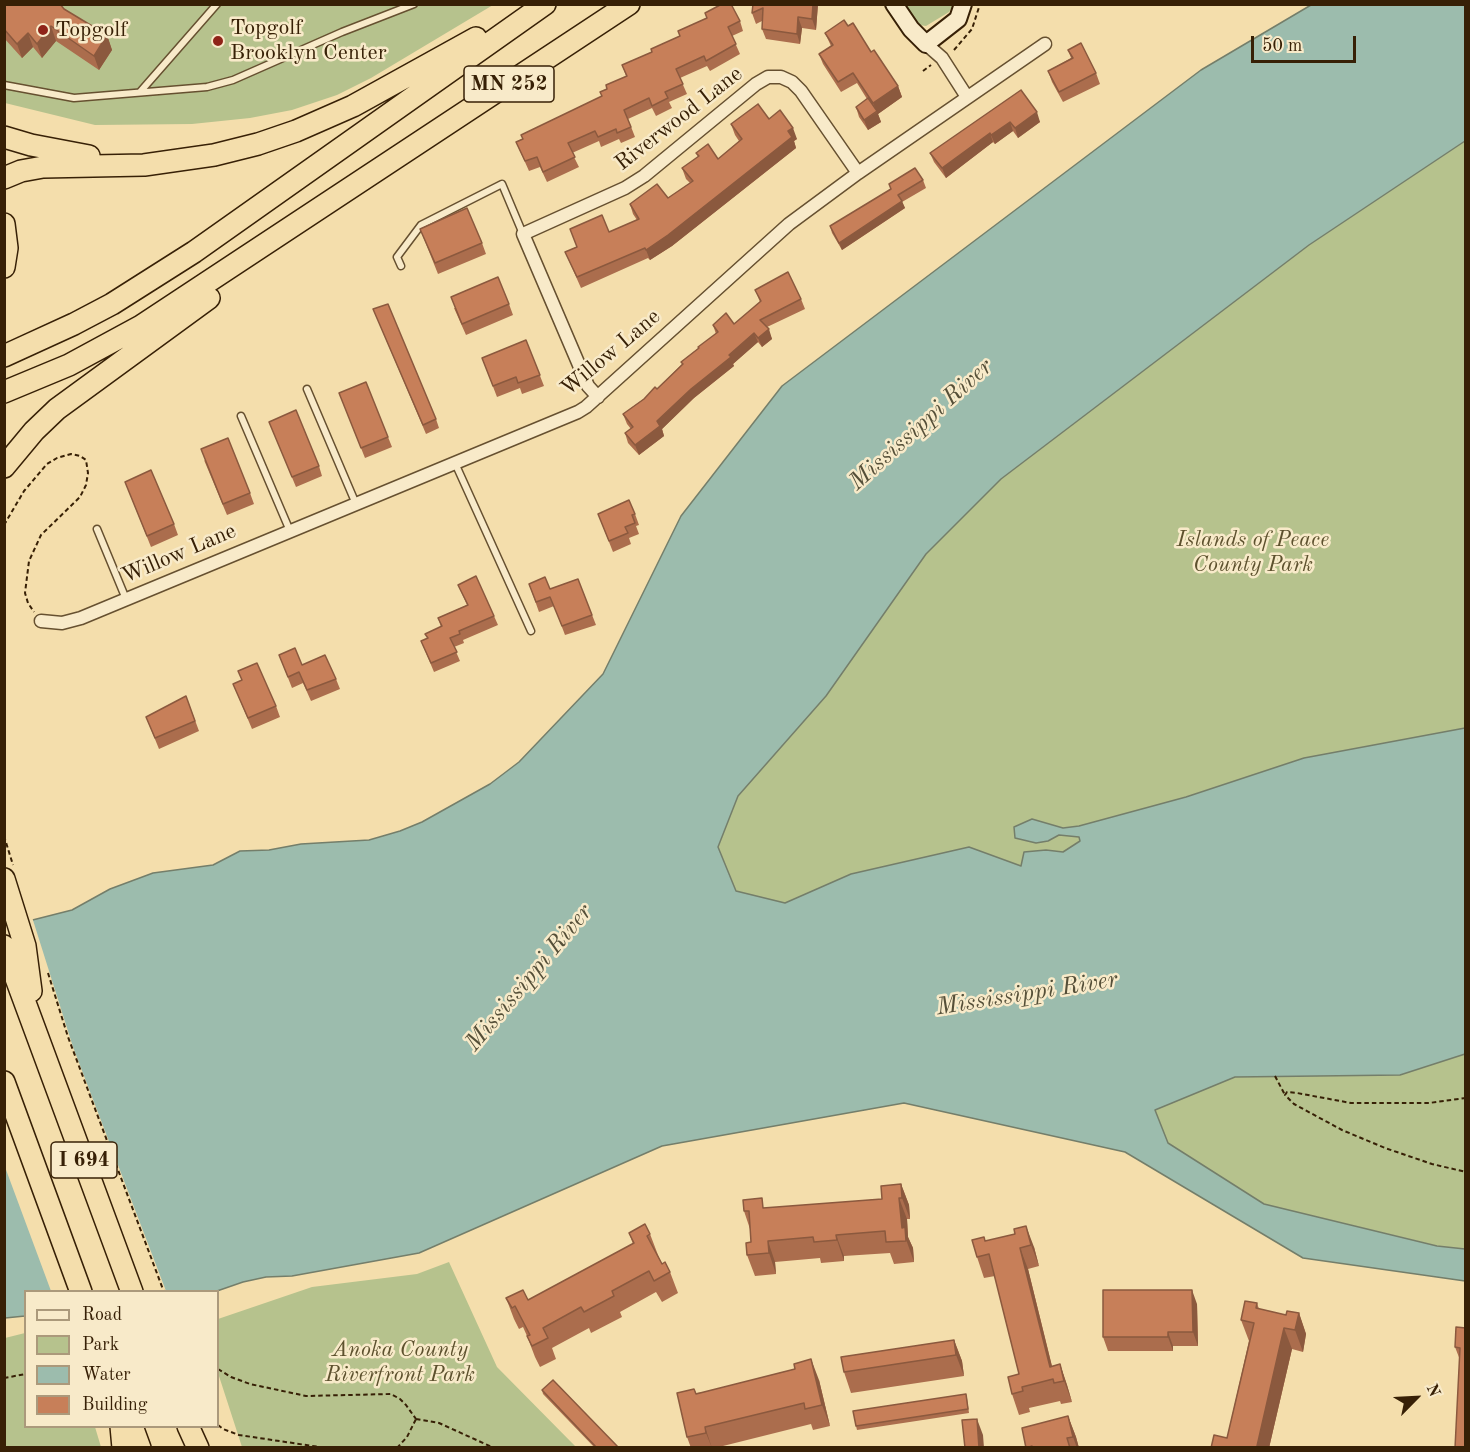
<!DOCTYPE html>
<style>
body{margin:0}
#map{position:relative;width:1470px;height:1452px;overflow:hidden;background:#f4deac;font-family:"Old Standard TT",serif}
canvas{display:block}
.frame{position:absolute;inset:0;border:6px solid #372006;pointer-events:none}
.legend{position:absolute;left:24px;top:1290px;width:195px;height:138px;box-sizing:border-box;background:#f8eac9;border:2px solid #ab997b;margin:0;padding:8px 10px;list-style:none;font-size:18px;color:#372006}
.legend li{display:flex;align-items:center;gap:12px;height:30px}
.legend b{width:30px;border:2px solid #ab997b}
.north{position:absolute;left:1386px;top:1368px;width:60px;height:60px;-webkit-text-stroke:4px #f8eac9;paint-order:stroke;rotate:66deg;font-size:16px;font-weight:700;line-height:24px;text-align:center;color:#372006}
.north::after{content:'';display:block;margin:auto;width:21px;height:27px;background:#372006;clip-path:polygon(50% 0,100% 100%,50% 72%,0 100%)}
.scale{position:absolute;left:1251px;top:36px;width:105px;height:27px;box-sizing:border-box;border:3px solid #372006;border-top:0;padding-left:8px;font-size:18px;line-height:21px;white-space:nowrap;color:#372006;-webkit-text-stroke:4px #f8eac9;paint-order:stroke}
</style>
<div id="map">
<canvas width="1470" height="1452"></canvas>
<div class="frame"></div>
<ul class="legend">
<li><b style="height:8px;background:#f8eac9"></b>Road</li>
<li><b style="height:16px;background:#b6c28d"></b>Park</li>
<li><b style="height:16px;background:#9cbcad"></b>Water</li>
<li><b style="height:16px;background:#c77f59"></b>Building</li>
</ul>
<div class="north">N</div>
<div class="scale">50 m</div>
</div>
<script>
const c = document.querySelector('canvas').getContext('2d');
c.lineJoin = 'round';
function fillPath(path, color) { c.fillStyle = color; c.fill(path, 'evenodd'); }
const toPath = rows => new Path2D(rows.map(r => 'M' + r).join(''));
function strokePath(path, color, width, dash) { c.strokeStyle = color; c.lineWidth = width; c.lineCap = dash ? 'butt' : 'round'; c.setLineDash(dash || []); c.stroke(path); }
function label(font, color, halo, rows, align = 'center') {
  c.font = font + ' "Old Standard TT",serif'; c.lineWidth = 5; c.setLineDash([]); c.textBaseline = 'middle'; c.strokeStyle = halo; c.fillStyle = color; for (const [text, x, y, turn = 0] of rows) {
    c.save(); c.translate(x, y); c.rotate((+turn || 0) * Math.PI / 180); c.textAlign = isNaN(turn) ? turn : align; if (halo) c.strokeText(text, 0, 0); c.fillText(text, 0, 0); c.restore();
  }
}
fillPath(toPath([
 [954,4,949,12,926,26,919,25,913,21,903,5],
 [5,5,493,5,371,78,337,95,292,110,250,118,192,124,95,125,5,103],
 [1465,141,1465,728,1304,758,1186,797,1079,826,1063,828,1032,819,1048,841,1059,835,1080,837,1080,842,1063,852,1046,850,1021,866,969,847,851,874,785,903,736,891,718,847,738,796,826,696,926,554,1001,479,1309,245],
 [1465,1054,1465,1249,1438,1246,1264,1204,1168,1143,1154,1110,1235,1077,1400,1075],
 [449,1262,497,1367,576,1447,242,1447,218,1373,218,1319,312,1287,417,1274],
 [25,1333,26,1426,95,1427,101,1447,5,1447,5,1338]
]), '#b6c28d');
const water = toPath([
 [1311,5,1465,5,1465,141,1309,245,1001,479,926,554,826,696,738,796,718,847,736,891,785,903,851,874,969,847,1021,866,1024,852,1046,850,1063,852,1080,841,1079,837,1059,835,1048,841,1036,843,1015,838,1014,827,1032,819,1063,828,1079,826,1186,797,1304,758,1465,728,1465,1054,1400,1075,1235,1077,1155,1110,1168,1143,1264,1204,1437,1246,1465,1249,1465,1281,1303,1258,1125,1152,904,1103,662,1146,419,1253,292,1276,266,1277,243,1282,217,1291,26,1292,25,1316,5,1318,5,927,72,910,110,889,153,873,213,865,240,851,269,850,301,844,369,840,400,831,422,822,490,784,519,762,603,674,681,516,782,386,1201,70,1311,5]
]);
fillPath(water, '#9cbcad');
strokePath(water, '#747e6a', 1.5);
fillPath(toPath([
 [32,917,73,1047,166,1291,51,1291,5,1167,4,924]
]), '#f4deac');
const lane = toPath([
 [4,85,74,98,207,87,233,80,342,32,414,4],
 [140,92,217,4],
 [401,266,397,257,421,225,502,184,523,234],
 [307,389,356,504],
 [241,416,290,531],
 [455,463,531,631],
 [97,529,126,599]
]);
const street = toPath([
 [926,44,942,58,967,97],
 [598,397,588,386,523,234,625,188,644,176,756,84,768,77,781,77,792,82,801,91,858,173],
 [41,621,62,623,81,618,578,412,586,407,789,224,858,173,1045,44]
]);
const secondary = toPath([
 [894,4,911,29,926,44,958,19,963,4]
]);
const highway = toPath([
 [4,137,31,145,89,156],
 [4,178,21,171,43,167,144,165,214,155,258,144,296,131,353,106,476,38],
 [4,224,7,248,4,267],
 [4,356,74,324,112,304,194,252,545,4],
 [4,392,69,365,141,326,629,4],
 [4,467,34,431,57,409,209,298],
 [4,879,25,946,31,991],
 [4,946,132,1292],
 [4,1082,81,1292],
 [121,1426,123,1448],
 [132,1426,140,1448],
 [188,1426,198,1448]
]);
strokePath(lane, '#665030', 9);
strokePath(street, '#665030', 15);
strokePath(secondary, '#372006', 20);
strokePath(highway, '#372006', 24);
strokePath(toPath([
 [954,50,972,29,980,4],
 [923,71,931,65],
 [4,525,24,491,47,464,57,458,71,454,80,456,86,460,88,473,86,485,80,497,41,535,29,561,25,593,28,603,34,612],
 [4,836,13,865],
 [48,973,68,1037,164,1292],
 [1275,1076,1285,1095],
 [1466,1098,1429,1103,1351,1103,1297,1093,1287,1092,1285,1095,1294,1104,1342,1130,1385,1148,1432,1164,1466,1172],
 [218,1369,231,1377,250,1384,306,1396,391,1394,400,1399,406,1405,416,1419],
 [4,1378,26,1374],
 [416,1419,439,1423,494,1448],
 [218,1425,223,1429,239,1435,326,1448],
 [397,1448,407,1437,416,1419]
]), '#372006', 2, [4.5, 3]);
strokePath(lane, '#f8eac9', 6);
strokePath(street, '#f8eac9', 12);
strokePath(secondary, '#f8eac9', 16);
strokePath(highway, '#f4deac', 21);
fillPath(toPath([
 [4,4,64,9,107,35,112,50,99,70,56,41,42,58,33,47,22,58,4,38],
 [753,4,818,4,816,30,802,28,800,44,766,39,762,29,762,21,756,24,752,13],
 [740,21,743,31,732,36,740,54,710,71,707,66,680,78,687,94,669,102,672,108,656,116,652,108,628,119,635,137,621,143,619,139,601,147,599,141,572,153,579,167,547,182,540,167,529,171,516,142,602,96,607,89,626,76,622,65],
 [848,26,871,52,898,86,902,97,878,114,881,122,868,130,859,117,856,107,867,99,857,83,841,92,823,64,819,54,831,46,825,33],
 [1068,50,1096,73,1100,84,1063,102,1052,82,1048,71,1071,58],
 [1021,90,1040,122,1018,138,1013,131,995,144,993,142,946,178,934,162,930,153],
 [769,119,797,139,794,141,796,148,672,246,650,260,648,258,581,288,565,252,637,220,633,214,630,204,668,198,690,183,686,179,682,168,698,157,696,153,718,159,739,141,735,135,731,124],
 [923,180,926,188,902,202,905,208,842,250,832,233,830,226,891,189],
 [420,229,482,243,486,254,438,274],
 [755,290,801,299,805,309,767,327,772,339,762,347,758,342,733,364,734,366,694,398,662,429,664,436,639,455,628,443,625,433,631,429,627,424,623,414,657,389,682,364,681,362,716,334,713,325,734,324,760,302],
 [509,304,513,315,466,335,454,308],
 [373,309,436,419,439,428,426,434],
 [526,340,544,386,522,394,520,388,497,397,482,358],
 [339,393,388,437,392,447,365,458],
 [269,422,319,466,322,476,296,487],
 [204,460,250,493,254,504,227,515],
 [125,482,174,524,178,535,151,547],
 [598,514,635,514,639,525,636,526,639,534,629,538,631,544,613,552],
 [578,579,596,625,565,635,554,606,539,612,529,584,550,589],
 [458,585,494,616,498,625,463,640,464,643,454,647,460,661,434,672,421,641,427,639,441,627,438,618,467,605],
 [279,655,336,679,340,689,311,701,303,683,292,688],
 [238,671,276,706,280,717,252,729,233,684,242,680],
 [186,696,199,731,159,749,146,717],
 [901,1184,909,1205,910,1219,907,1219,908,1237,913,1248,914,1262,894,1264,890,1253,844,1256,844,1261,821,1263,820,1258,775,1262,776,1274,755,1276,747,1255,751,1242,750,1229,744,1211,766,1208,882,1199],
 [629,1233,650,1234,658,1255,662,1264,670,1272,678,1293,662,1302,656,1292,620,1312,622,1317,591,1333,589,1328,552,1348,556,1359,540,1367,535,1357,527,1336,523,1327,519,1329,514,1319,506,1298,528,1300,633,1244],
 [1015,1234,1034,1247,1039,1266,1028,1269,1052,1366,1060,1364,1067,1385,1072,1402,1061,1404,1060,1401,1029,1408,1030,1412,1019,1415,1012,1394,1019,1374,995,1276,984,1278,977,1257],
 [1257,1303,1259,1309,1286,1315,1299,1313,1306,1334,1303,1352,1292,1349,1269,1448,1211,1448,1227,1438,1249,1341,1241,1320],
 [1197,1304,1198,1346,1173,1346,1173,1351,1108,1351,1103,1337],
 [1466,1328,1460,1360,1455,1347],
 [954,1340,962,1361,964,1376,851,1393,844,1372],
 [819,1380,830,1426,813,1430,811,1424,715,1448,691,1448,687,1437,694,1389,696,1393],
 [542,1390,619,1448,595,1448,543,1394],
 [967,1398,969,1413,857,1430,856,1426],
 [1068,1416,1076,1437,1079,1448,1026,1448]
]), '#ab6d4d');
fillPath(toPath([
 [813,4,818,4,816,30,812,19],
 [798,17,802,28,800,44,797,34],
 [51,26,56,41,42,58,37,44],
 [28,33,33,47,22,58,17,44],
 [107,35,112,50,99,70,94,56],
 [898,86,902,97,878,114,881,122,868,130,864,120,877,112,873,103],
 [1037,112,1040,122,1018,138,1015,128],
 [1010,122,1013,131,995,144,991,135],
 [793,128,797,139,794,141,796,148,672,246,650,260,646,250,788,131],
 [990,133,993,142,946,178,942,168],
 [902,201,905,208,842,250,839,243],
 [769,329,772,339,762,347,758,338],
 [754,333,758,342,733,364,734,366,694,398,662,429,664,436,639,455,635,445,657,421,691,389],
 [901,1184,909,1205,910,1219,902,1198],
 [899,1198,907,1219,908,1237,913,1248,914,1262,902,1228],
 [1026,1226,1034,1247,1039,1266,1031,1245],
 [836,1235,844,1256,844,1261,837,1240],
 [768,1241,775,1262,776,1274,769,1253],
 [1020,1248,1028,1269,1056,1383,1050,1367],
 [1192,1290,1197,1304,1198,1346,1193,1332],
 [1299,1313,1306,1334,1303,1352,1295,1330],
 [1284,1328,1292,1349,1269,1448,1258,1448,1257,1446],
 [1168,1332,1173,1346,1173,1351,1168,1337],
 [954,1340,962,1361,964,1376,956,1355],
 [811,1359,819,1380,830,1426,822,1405],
 [1060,1364,1067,1385,1072,1402,1064,1381],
 [1068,1416,1076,1437,1079,1448,1077,1448,1073,1437],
 [977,1419,983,1435,984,1448,979,1448],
 [705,1427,712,1448,706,1433]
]), '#8b593e');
const building = toPath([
 [4,4,60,4,64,9,107,35,94,56,51,26,37,44,28,33,17,44,4,29,4,4],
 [722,4,731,4,740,21,728,27,736,44,706,61,704,56,676,69,683,84,665,92,668,98,652,106,649,98,624,110,631,127,617,133,616,129,598,137,595,131,568,143,575,157,543,172,537,157,525,161,516,142,523,139,521,135,602,96,600,92,607,89,606,85,627,76,622,65,652,52,651,49,680,36,678,31,707,18,705,13,722,4],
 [753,4,813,4,812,19,798,17,797,34,762,29,763,8,752,13,753,4],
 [844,20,848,26,853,23,871,52,874,50,898,86,873,103,853,73,838,82,819,54,833,45,825,33,844,20],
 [1081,43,1096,73,1059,92,1048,71,1073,58,1068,50,1081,43],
 [1021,90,1037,112,1015,128,1010,122,991,135,990,133,942,168,930,153,1021,90],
 [868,98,877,111,864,120,856,107,868,98],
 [758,104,769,119,780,110,793,128,788,131,792,137,668,235,646,250,645,248,577,277,565,252,577,247,570,229,602,215,609,232,639,219,630,204,657,184,668,198,693,181,682,168,699,156,696,153,708,144,718,159,742,139,731,124,758,104],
 [915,168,923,180,898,195,902,201,839,243,830,226,891,189,889,184,915,168],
 [467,208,482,243,435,263,420,229,467,208],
 [788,272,801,299,760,320,769,329,758,338,754,333,729,355,731,357,691,389,657,421,660,426,635,445,625,433,633,427,623,414,644,399,655,387,657,389,683,364,681,362,699,348,698,347,718,332,713,325,726,313,734,324,761,301,755,290,788,272],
 [498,277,509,304,462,324,451,297,498,277],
 [388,304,436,419,423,425,373,309,388,304],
 [526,340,540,375,518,383,516,377,493,386,482,358,526,340],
 [366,382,388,437,361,448,339,393,366,382],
 [296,410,319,466,292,477,269,422,296,410],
 [228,438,250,493,223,504,201,449,228,438],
 [151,470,174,524,147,536,125,482,151,470],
 [629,500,635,514,632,515,635,523,625,527,628,533,609,541,598,514,629,500],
 [476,576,494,616,459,631,460,634,450,638,457,652,431,663,421,641,428,638,425,634,442,626,438,618,468,605,458,585,476,576],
 [545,577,550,589,578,579,592,615,562,626,550,597,536,602,529,584,545,577],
 [295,648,302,665,325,655,336,679,307,690,299,672,288,677,279,655,295,648],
 [257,663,276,706,248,718,233,684,242,680,238,671,257,663],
 [186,696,195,721,155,738,146,717,186,696],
 [901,1184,902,1198,899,1198,902,1228,905,1227,906,1241,886,1242,885,1231,836,1235,837,1240,814,1242,813,1237,768,1241,769,1253,747,1255,746,1243,751,1242,749,1211,744,1211,743,1200,762,1198,763,1208,882,1199,881,1186,901,1184],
 [645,1224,650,1234,647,1236,662,1264,665,1262,670,1272,654,1281,649,1271,612,1291,614,1296,584,1312,581,1307,543,1328,548,1338,532,1346,527,1336,530,1335,515,1306,512,1308,506,1298,523,1290,528,1300,634,1243,629,1233,645,1224],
 [1026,1226,1031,1245,1020,1248,1050,1367,1060,1364,1064,1381,1054,1383,1053,1379,1022,1387,1023,1391,1012,1394,1008,1377,1019,1374,989,1254,977,1257,972,1240,984,1237,985,1241,1015,1234,1014,1229,1026,1226],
 [1103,1290,1192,1290,1193,1332,1168,1332,1168,1337,1103,1337,1103,1290],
 [1245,1301,1257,1303,1256,1308,1286,1315,1287,1311,1299,1313,1295,1330,1284,1328,1257,1446,1265,1448,1211,1448,1214,1435,1227,1438,1254,1323,1241,1320,1245,1301],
 [1456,1327,1466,1328,1466,1448,1455,1448,1460,1348,1455,1347,1456,1327],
 [954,1340,956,1355,844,1372,841,1357,954,1340],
 [811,1359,822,1405,805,1409,804,1403,705,1427,706,1433,687,1437,677,1393,694,1389,696,1394,795,1369,794,1364,811,1359],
 [553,1380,619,1448,597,1448,542,1390,553,1380],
 [966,1394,968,1409,856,1426,853,1411,966,1394],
 [1068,1416,1073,1437,1067,1438,1070,1448,1033,1448,1032,1446,1026,1448,1022,1428,1068,1416],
 [977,1419,979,1448,965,1448,962,1420,977,1419]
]);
fillPath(building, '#c77f59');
strokePath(building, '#8b593e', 1.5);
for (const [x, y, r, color] of [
 [43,30,6,"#8f2418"],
 [218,41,6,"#8f2418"]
]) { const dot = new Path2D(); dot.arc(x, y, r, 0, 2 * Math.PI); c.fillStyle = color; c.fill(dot); strokePath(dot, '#f8eac9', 2); }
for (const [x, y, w] of [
 [509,84,90],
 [84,1160,66]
]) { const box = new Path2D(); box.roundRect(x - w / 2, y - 18, w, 36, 4.5); c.fillStyle = '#f8eac9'; c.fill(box); strokePath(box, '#372006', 1.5); }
label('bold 21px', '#372006', null, [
 ["MN 252",509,84],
 ["I 694",84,1160]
]);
label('22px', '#372006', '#f8eac9', [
 ["Topgolf",230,28],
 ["Brooklyn Center",230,53],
 ["Topgolf",55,30]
], 'left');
label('22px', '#372006', '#f8eac9', [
 ["Riverwood Lane",679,119,-38],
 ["Willow Lane",611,353,-40],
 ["Willow Lane",179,554,-23]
]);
label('italic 22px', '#5d512e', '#f8eac9', [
 ["Islands of Peace",1253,540],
 ["County Park",1253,565],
 ["Anoka County",400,1350],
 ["Riverfront Park",400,1375]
]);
label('italic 24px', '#554f38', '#f8eac9', [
 ["Mississippi River",921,425,-42],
 ["Mississippi River",529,978,-50],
 ["Mississippi River",1027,994,-9]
]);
</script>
